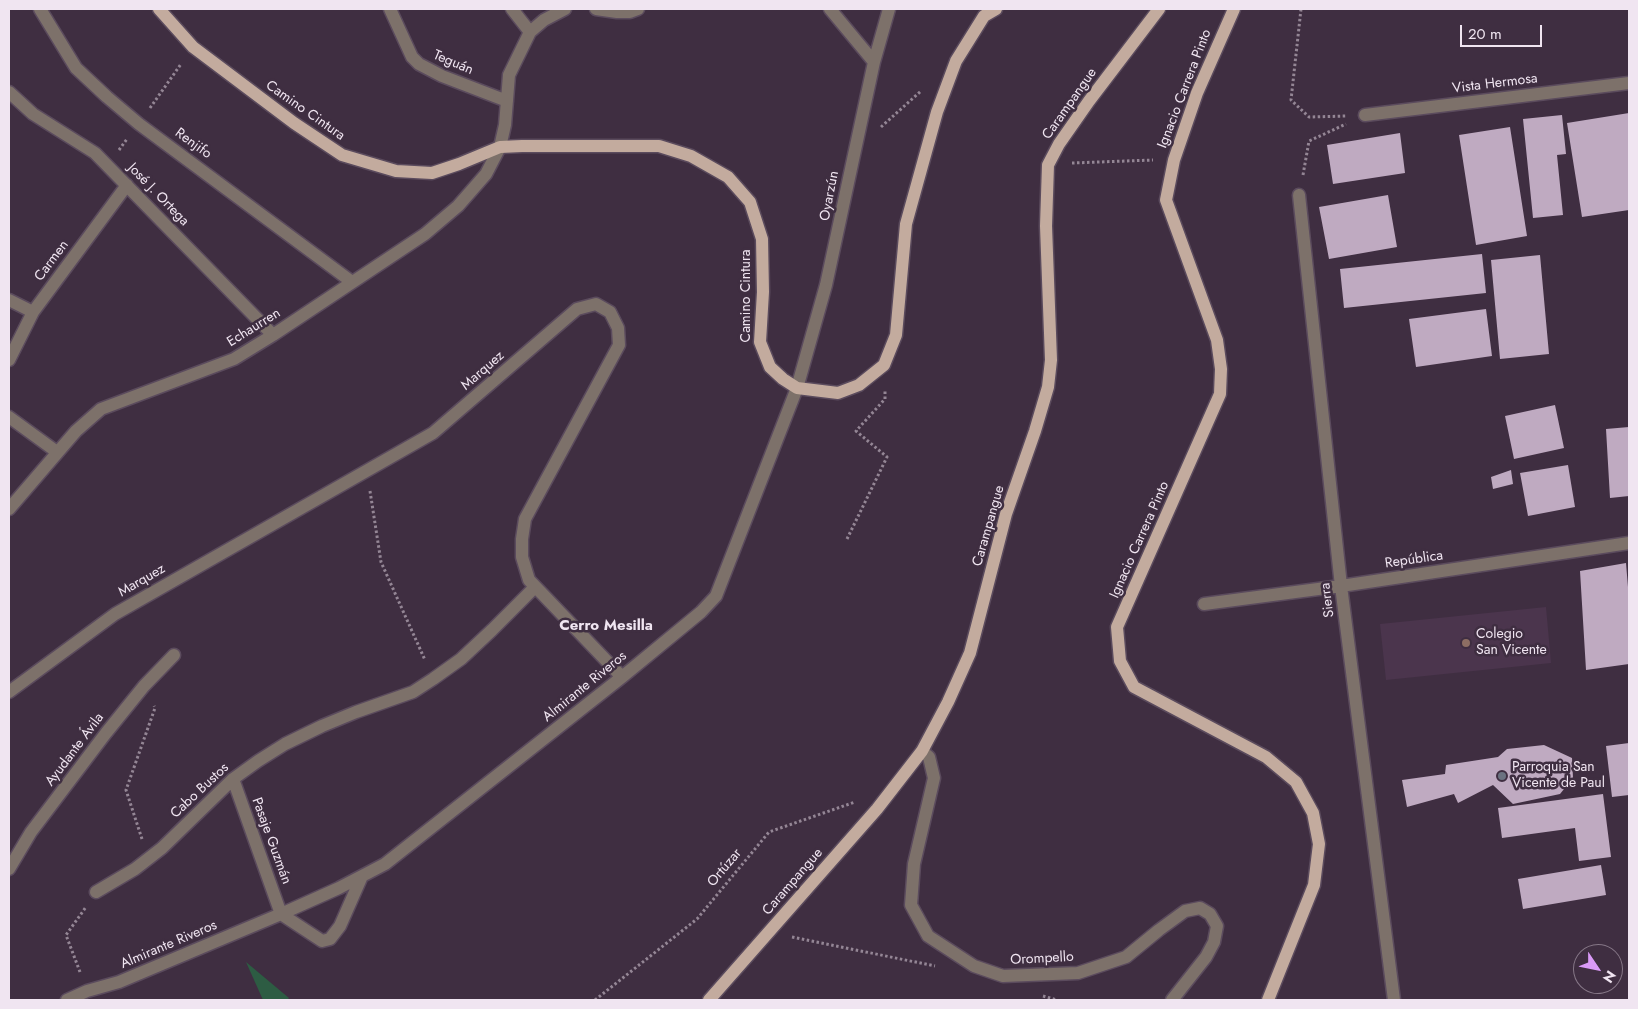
<!DOCTYPE html>
<meta charset="utf-8">
<style>
body{margin:0}
#map{position:relative;width:1638px;height:1009px;overflow:hidden;background:#3f2e41;font-family:Jost,sans-serif}
canvas{display:block}
.frame{position:absolute;inset:0;border:10px solid #f0e5f1;pointer-events:none}
.north{position:absolute;left:1573px;top:944px;width:50px;height:50px;box-sizing:border-box;background:#3f2e41;border:1px solid #867787;border-radius:50%;rotate:124deg;font-size:14px;font-weight:700;line-height:20px;text-align:center;color:#f0e5f1}
.north::after{content:'';display:block;margin:auto;width:18px;height:22px;background:#da9af7;clip-path:polygon(50% 0,100% 100%,50% 72%,0 100%)}
.scale{position:absolute;left:1460px;top:25px;width:82px;height:22px;box-sizing:border-box;border:2px solid #f0e5f1;border-top:0;padding-left:6px;font-size:15px;line-height:18px;white-space:nowrap;color:#f0e5f1;-webkit-text-stroke:4px #3f2e41;paint-order:stroke}
</style>
<div id="map">
<canvas width="1638" height="1009"></canvas>
<div class="frame"></div>
<div class="north">N</div>
<div class="scale">20 m</div>
</div>
<script>
const c = document.querySelector('canvas').getContext('2d');
c.lineJoin = 'round';
function fillPath(path, color) { c.fillStyle = color; c.fill(path, 'evenodd'); }
const toPath = rows => new Path2D(rows.map(r => 'M' + r).join(''));
function strokePath(path, color, width, dash) { c.strokeStyle = color; c.lineWidth = width; c.lineCap = dash ? 'butt' : 'round'; c.setLineDash(dash || []); c.stroke(path); }
function label(font, color, halo, rows, align = 'center') {
  c.font = font + ' Jost,sans-serif'; c.lineWidth = 5; c.setLineDash([]); c.textBaseline = 'middle'; c.strokeStyle = halo; c.fillStyle = color; for (const [text, x, y, turn = 0] of rows) {
    c.save(); c.translate(x, y); c.rotate((+turn || 0) * Math.PI / 180); c.textAlign = isNaN(turn) ? turn : align; if (halo) c.strokeText(text, 0, 0); c.fillText(text, 0, 0); c.restore();
  }
}
fillPath(toPath([
 [1546,607,1551,663,1386,680,1380,624]
]), '#4b354d');
fillPath(toPath([
 [246,962,289,998,287,1000,263,1000]
]), '#2d5c43');
fillPath(toPath([
 [1629,113,1629,210,1582,217,1567,123],
 [1562,115,1566,154,1557,155,1563,215,1533,218,1523,119],
 [1510,127,1527,236,1476,245,1459,135],
 [1400,133,1405,173,1333,184,1327,145],
 [1388,195,1397,247,1329,259,1319,207],
 [1482,254,1486,293,1344,308,1340,269],
 [1540,255,1549,354,1500,359,1491,260],
 [1486,309,1492,356,1416,367,1409,319],
 [1555,405,1564,448,1514,459,1505,416],
 [1629,427,1629,496,1610,498,1606,429],
 [1568,465,1575,507,1528,516,1520,473],
 [1511,470,1513,484,1493,489,1491,477],
 [1626,563,1629,599,1629,664,1586,670,1580,571],
 [1629,743,1629,795,1612,797,1606,746],
 [1544,745,1572,758,1573,778,1560,794,1513,804,1493,785,1458,803,1454,794,1407,807,1402,780,1445,774,1446,765,1498,757,1507,749],
 [1603,794,1611,857,1579,861,1575,828,1502,838,1498,808],
 [1601,865,1606,895,1523,909,1518,879]
]), '#bfaac1');
const minor = toPath([
 [40,9,76,68,107,97,139,124,352,282],
 [390,9,412,57,419,64,442,76,507,101],
 [512,9,530,32],
 [596,9,617,12,630,12,638,9],
 [830,9,874,62],
 [9,92,33,114,95,153,273,335],
 [1365,115,1629,83],
 [1299,195,1341,586,1394,1000],
 [9,300,33,312],
 [9,360,33,312,127,185],
 [9,417,57,452],
 [9,509,76,431,101,409,234,359,273,335,425,234,458,206,486,174,500,147,505,125,509,75,530,32,544,20,565,9],
 [1204,604,1341,586,1629,543],
 [9,692,115,614,433,433,577,309,596,304,610,312,618,328,619,345,525,519,522,539,522,557,529,580,622,677],
 [922,751,929,757,934,778,914,864,911,905,928,936,974,966,1003,976,1078,973,1126,957,1159,930,1185,911,1200,908,1210,914,1217,926,1214,942,1206,957,1172,1000],
 [233,779,281,914,322,941,330,939,340,926,362,876],
 [9,869,31,832,106,733,144,686,174,655],
 [96,892,135,869,162,848,233,779,258,761,285,744,322,726,356,712,413,692,433,679,461,659,492,630,535,587],
 [67,1000,87,991,119,982,281,914,339,888,385,864,622,677,701,612,716,596,797,388,826,285,874,62,889,9]
]);
const major = toPath([
 [159,9,193,47,294,123,342,155,396,171,432,173,459,164,500,147,522,146,659,146,691,156,728,177,750,202,762,239,763,292,760,342,770,367,783,379,797,388,838,393,859,385,884,365,896,335,906,224,937,112,956,61,984,16,996,9],
 [1234,9,1197,93,1174,160,1166,200,1217,340,1221,369,1220,394,1117,627,1120,661,1134,687,1266,757,1296,782,1313,813,1319,844,1314,885,1268,1000],
 [709,1000,877,809,922,751,948,702,970,653,1006,514,1035,431,1048,387,1051,360,1046,226,1048,165,1059,144,1089,101,1159,9]
]);
strokePath(minor, '#5b4b5d', 15);
strokePath(major, '#5b4b5d', 15);
strokePath(toPath([
 [1301,9,1291,100,1309,117,1347,116],
 [150,108,181,64],
 [881,127,921,91],
 [119,150,127,139],
 [1072,163,1153,160],
 [1303,175,1309,141,1346,124],
 [370,491,381,562,425,660],
 [847,539,887,457,856,431,885,399,885,389],
 [142,839,126,790,155,708,154,706],
 [792,937,935,966],
 [80,972,66,935,86,907],
 [1043,996,1057,1000],
 [595,1000,697,919,769,832,855,802]
]), '#948695', 3, [2.5, 2.5]);
strokePath(minor, '#7d716a', 12);
strokePath(major, '#c3ab9e', 12);
for (const [x, y, r, color] of [
 [1466,643,5,"#8d6e63"],
 [1502,776,5,"#6b7280"]
]) { const dot = new Path2D(); dot.arc(x, y, r, 0, 2 * Math.PI); c.fillStyle = color; c.fill(dot); strokePath(dot, '#3f2e41', 2); }
label('14px', '#f0e5f1', '#3f2e41', [
 ["Teguán",453,63,23],
 ["Vista Hermosa",1495,84,-7],
 ["Ignacio Carrera Pinto",1185,89,-69],
 ["Carampangue",1070,104,-55],
 ["Camino Cintura",305,111,35],
 ["Renjifo",193,144,36],
 ["José J. Ortega",158,195,46],
 ["Oyarzún",830,196,-79],
 ["Carmen",52,261,-53],
 ["Camino Cintura",747,296,-90],
 ["Echaurren",254,328,-32],
 ["Marquez",483,371,-41],
 ["Carampangue",989,526,-74],
 ["Ignacio Carrera Pinto",1140,540,-66],
 ["República",1414,560,-8],
 ["Marquez",142,581,-30],
 ["Sierra",1328,600,-97],
 ["Almirante Riveros",585,687,-39],
 ["Ayudante Ávila",75,750,-53],
 ["Cabo Bustos",200,791,-43],
 ["Pasaje Guzmán",271,841,70],
 ["Ortúzar",725,868,-50],
 ["Carampangue",793,882,-49],
 ["Almirante Riveros",169,945,-23],
 ["Orompello",1042,959,-3]
]);
label('14px', '#f0e5f1', '#3f2e41', [
 ["Colegio",1476,635],
 ["San Vicente",1476,651],
 ["Parroquia San",1512,768],
 ["Vicente de Paul",1512,784]
], 'left');
label('bold 15px', '#f0e5f1', '#3f2e41', [
 ["Cerro Mesilla",606,626]
]);
</script>
